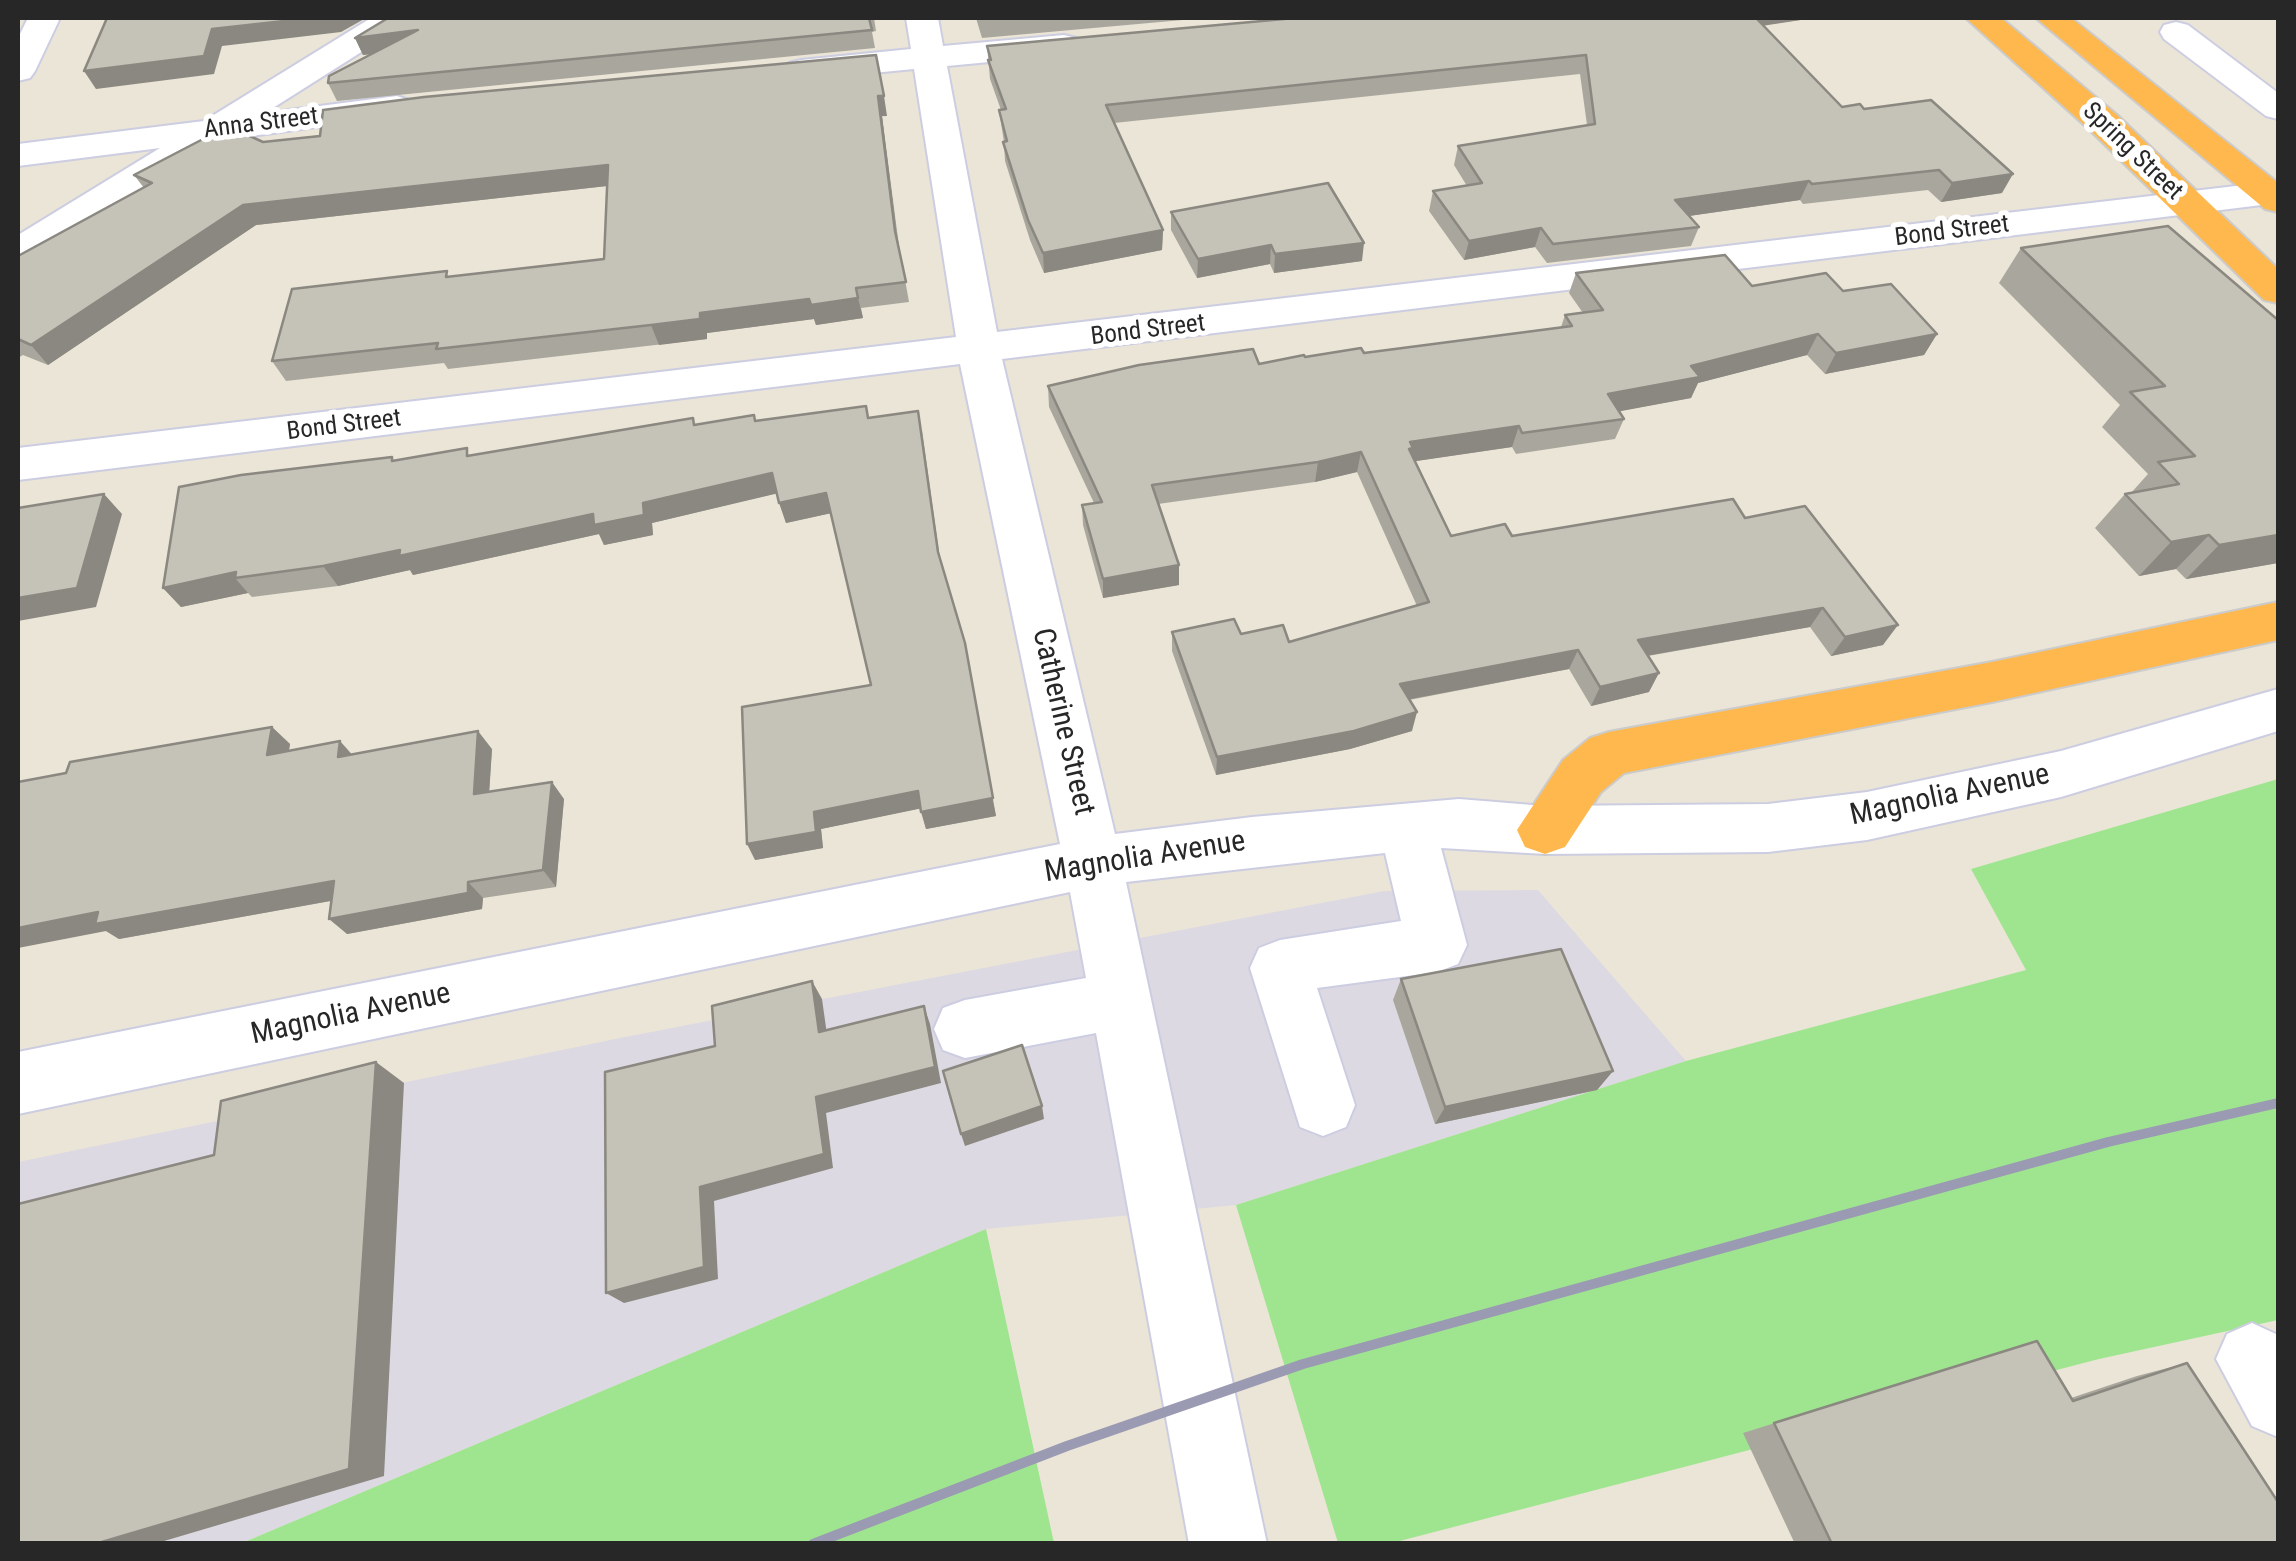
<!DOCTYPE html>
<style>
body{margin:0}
#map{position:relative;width:2296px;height:1561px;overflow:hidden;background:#ebe5d7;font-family:"Roboto Condensed",sans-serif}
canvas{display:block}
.frame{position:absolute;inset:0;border:20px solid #272727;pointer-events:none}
</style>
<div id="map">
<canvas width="2296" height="1561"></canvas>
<div class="frame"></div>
</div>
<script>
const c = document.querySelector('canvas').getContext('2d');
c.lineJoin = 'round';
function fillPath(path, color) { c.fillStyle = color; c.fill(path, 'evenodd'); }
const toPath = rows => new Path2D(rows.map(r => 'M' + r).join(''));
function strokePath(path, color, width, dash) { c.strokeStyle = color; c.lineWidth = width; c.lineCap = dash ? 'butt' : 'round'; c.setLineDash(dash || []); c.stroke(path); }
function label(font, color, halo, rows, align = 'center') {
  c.font = font + ' "Roboto Condensed",sans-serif'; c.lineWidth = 10; c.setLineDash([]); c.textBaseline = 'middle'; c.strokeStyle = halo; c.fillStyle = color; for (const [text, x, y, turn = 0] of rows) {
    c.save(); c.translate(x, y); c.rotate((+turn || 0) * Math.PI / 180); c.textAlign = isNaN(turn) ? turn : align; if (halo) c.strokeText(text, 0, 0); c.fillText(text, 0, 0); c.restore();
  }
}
fillPath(toPath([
 [1538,890,1686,1061,1236,1205,986,1229,242,1543,18,1543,18,1162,625,1037,1384,891]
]), '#ddd9e2');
fillPath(toPath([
 [2278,779,2278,1320,2099,1359,1392,1543,1338,1543,1236,1205,1686,1061,2026,970,1971,869],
 [986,1229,1054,1543,242,1543]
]), '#9fe590');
const minor = toPath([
 [28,18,60,18,35,71,30,78,18,81,18,38,28,18],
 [371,18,409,18,404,25,265,113,397,96,409,100,415,107,409,114,223,140,32,260,18,264,18,235,160,148,18,166,18,144,204,121,371,18],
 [906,18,938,18,943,46,1064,35,1076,38,1081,45,1076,52,1064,55,947,66,997,332,2278,181,2278,203,1002,359,1115,834,1252,817,1459,799,1545,806,1768,804,1867,792,2061,751,2278,689,2278,731,2061,797,1867,840,1768,852,1545,854,1441,848,1467,945,1458,964,1437,972,1317,988,1355,1105,1346,1127,1323,1136,1300,1127,1250,968,1259,948,1280,940,1401,921,1385,853,1126,882,1267,1544,1189,1544,1096,1033,965,1058,943,1050,934,1029,943,1008,965,1000,1086,978,1070,892,18,1114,18,1052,1060,844,960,364,18,480,18,448,956,337,914,69,801,80,789,77,784,70,789,63,801,60,911,49,906,18],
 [2176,22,2188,25,2278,93,2278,119,2266,116,2164,39,2160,32,2164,25,2176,22],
 [2252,1323,2278,1335,2278,1437,2252,1426,2216,1359,2227,1334,2252,1323]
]);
const highway = toPath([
 [1966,18,2001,18,2117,115,2278,269,2278,303,2264,300,2091,131,1966,18],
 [2036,18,2071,18,2278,183,2278,212,2265,209,2036,18],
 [2278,602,2278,640,1992,702,1624,773,1601,792,1565,847,1545,854,1525,847,1517,830,1563,760,1590,738,1609,732,1992,662,2278,602]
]);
strokePath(minor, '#cccde1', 4);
strokePath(highway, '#cbcbcb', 4);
fillPath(minor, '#fff');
fillPath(highway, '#ffb84e');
strokePath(toPath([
 [813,1544,1067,1446,1303,1364,2108,1142,2278,1103]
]), '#9b9ab3', 10);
fillPath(toPath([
 [388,18,874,18,876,31,872,32,875,48,337,101,328,83,372,54,363,55,355,38],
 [976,18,1205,18,982,38],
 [1295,18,1814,18,1763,25,1842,107,1864,109,2002,193,1941,202,1928,190,1803,204,1800,200,1689,216,1699,227,1691,246,1547,263,1535,247,1464,260,1429,211,1433,191,1467,186,1454,165,1458,146,1587,125,1580,74,1114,123,1163,230,1162,250,1044,273,1030,240,1005,161,1004,142,999,110,1001,110,990,79,987,46],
 [882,116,899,246,909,302,861,308,863,318,816,325,814,319,707,333,707,339,448,369,444,363,286,381,272,361,450,277,604,259,607,186,256,225,48,365,23,355,18,358,18,256,144,188,134,175,263,142,887,116],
 [1171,212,1362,261,1274,273,1270,264,1197,278,1171,230],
 [2168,226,2278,563,2186,579,2176,569,2139,576,2095,528,2125,494,2131,493,2148,474,2102,427,2120,405,1999,283,2021,248],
 [1576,273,1843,291,1937,334,1924,355,1825,374,1807,355,1698,383,1691,398,1619,411,1624,419,1615,439,1516,454,1512,447,1415,461,1451,536,1512,536,1745,518,1883,645,1831,656,1810,627,1648,656,1649,692,1591,706,1569,669,1409,700,1412,731,1350,749,1216,775,1172,651,1172,632,1241,634,1289,642,1417,606,1357,472,1315,482,1158,504,1179,565,1179,585,1103,598,1083,525,1082,505,1094,503,1049,407,1048,386,1259,364,1305,357,1364,353,1561,327,1565,315,1583,313,1569,293],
 [693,418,695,425,756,421,869,418,922,431,940,559,996,816,926,829,921,808,821,829,823,848,755,860,871,685,831,513,786,523,777,493,652,523,653,535,604,545,599,534,413,575,410,570,338,586,252,597,248,593,181,607,163,588,392,457,394,461,471,455],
 [272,727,290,744,289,751,352,755,492,749,489,791,564,799,556,887,483,898,482,909,347,934,331,901,119,939,106,931,66,773],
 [1401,979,1613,1071,1597,1090,1435,1124,1393,1000],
 [2037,1341,2071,1398,2137,1376,2187,1363,2278,1544,1795,1544,1743,1433]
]), '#a9a79d');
fillPath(toPath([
 [311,18,366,18,341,32,222,46,214,74,96,89,84,71,212,29],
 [1746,18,1814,18,1742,29],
 [418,30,426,47,363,55,355,38],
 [878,96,884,96,887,116,882,116,899,251],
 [608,165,616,185,256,225,48,365,31,345,243,205],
 [2013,174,2002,193,1941,202,1952,183],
 [1809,181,1800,200,1668,219,1675,200],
 [1541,228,1535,247,1464,260,1469,241],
 [1163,230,1162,250,1044,273,1043,253],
 [1364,243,1362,261,1274,273,1275,254],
 [1271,245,1270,264,1197,278,1198,259],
 [858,298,863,318,816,325,814,319,707,333,707,339,659,345,651,325,700,313,809,299],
 [1818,334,1807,355,1698,383,1691,398,1600,415,1608,394,1691,366],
 [1937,334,1924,355,1825,374,1836,353],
 [1519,426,1512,447,1410,462,1410,442],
 [1361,452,1357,472,1315,482,1318,462],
 [772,473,779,493,652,523,653,535,604,545,599,534,413,575,410,570,338,586,323,566,643,503],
 [826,493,832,513,786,523,779,503],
 [104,494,122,514,96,607,18,621,18,598],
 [2209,535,2176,569,2139,576,2171,542],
 [2278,535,2278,563,2186,579,2219,545],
 [1179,565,1179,585,1103,598,1103,579],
 [236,572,235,578,248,593,181,607,163,588],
 [1823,608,1810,627,1628,659,1638,640],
 [1898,625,1883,645,1831,656,1845,637],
 [1578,650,1569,669,1395,702,1400,684],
 [968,662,996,816,926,829,921,812],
 [1659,673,1649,692,1591,706,1600,687],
 [1417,712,1412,731,1350,749,1216,775,1217,757],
 [272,727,290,744,285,772,267,755],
 [478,731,492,749,488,811,474,794],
 [340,741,356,759,338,757],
 [552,782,564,799,556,887,543,870],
 [918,791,923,808,821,829,823,848,755,860,747,844,814,812],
 [334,881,352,897,119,939,106,931,18,948,18,928,98,912],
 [468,882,483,898,482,909,347,934,329,919],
 [812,981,822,999,829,1049,819,1032],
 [924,1006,930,1024,941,1083,826,1113,833,1168,714,1201,718,1279,624,1303,606,1293,700,1187,816,1097],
 [376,1062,404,1083,384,1476,154,1544,95,1544],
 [1613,1071,1597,1090,1435,1124,1445,1107],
 [1042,1106,1044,1119,965,1146,961,1134]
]), '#8a8880');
const building = toPath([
 [107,18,311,18,212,29,204,56,84,71,107,18],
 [388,18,869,18,872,30,328,83,329,76,418,30,355,38,388,18],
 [1295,18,1756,18,1842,107,1860,104,1864,109,1931,100,2013,174,1952,183,1939,170,1812,184,1809,181,1675,200,1699,227,1553,244,1541,228,1469,241,1433,191,1482,183,1458,146,1595,124,1586,55,1106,105,1163,230,1043,253,1028,220,1003,142,1007,141,999,110,1006,109,988,60,991,60,987,46,1295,18],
 [876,55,884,96,878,96,895,231,906,282,856,288,858,298,811,305,809,299,700,313,700,319,651,325,436,349,438,343,272,361,292,289,447,271,446,277,604,259,608,165,243,205,31,345,18,339,18,256,152,183,134,175,228,126,263,142,320,136,323,110,424,97,876,55],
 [1328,183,1364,243,1275,254,1271,245,1198,259,1171,212,1328,183],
 [2168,226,2278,320,2278,535,2219,545,2209,535,2171,542,2125,494,2179,484,2158,462,2195,456,2130,392,2165,386,2021,248,2168,226],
 [1725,255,1752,286,1826,273,1843,291,1891,284,1937,334,1836,353,1818,334,1691,366,1700,377,1608,394,1624,419,1522,433,1519,426,1410,442,1413,448,1409,449,1451,536,1505,524,1512,536,1733,499,1745,518,1805,506,1898,625,1845,637,1823,608,1638,640,1659,673,1600,687,1578,650,1400,684,1417,712,1354,731,1217,757,1172,632,1234,619,1241,634,1283,625,1289,642,1429,602,1361,452,1318,462,1152,485,1179,565,1103,579,1082,505,1102,502,1048,386,1139,365,1253,349,1259,364,1304,355,1305,357,1361,348,1364,353,1572,326,1565,315,1603,310,1576,273,1725,255],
 [866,406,868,418,918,411,938,552,965,643,993,798,921,812,918,791,814,812,816,832,747,844,742,707,871,685,826,493,779,503,772,473,643,503,644,515,594,525,593,514,399,556,400,550,323,566,235,578,236,572,163,588,179,487,241,475,392,457,392,461,467,448,467,456,693,418,694,425,754,415,755,421,866,406],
 [104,494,77,588,18,598,18,508,104,494],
 [272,727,267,755,340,741,338,757,478,731,474,794,552,782,543,870,468,882,468,893,329,919,334,881,95,924,98,912,18,928,18,782,66,773,70,762,272,727],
 [1561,949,1613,1071,1445,1107,1401,979,1561,949],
 [812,981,819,1032,924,1006,935,1067,816,1097,824,1154,700,1187,704,1267,606,1293,605,1072,715,1046,712,1006,812,981],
 [1022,1045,1042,1106,961,1134,943,1071,1022,1045],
 [376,1062,349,1469,95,1544,18,1544,18,1204,214,1155,221,1101,376,1062],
 [2037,1341,2073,1401,2187,1363,2278,1502,2278,1544,1832,1544,1774,1423,2037,1341]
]);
fillPath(building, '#c5c2b7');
strokePath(building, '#8a8880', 2.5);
label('25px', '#272727', '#fff', [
 ["Anna Street",261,124,-7],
 ["Spring Street",2132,152,44],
 ["Bond Street",1952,232,-7],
 ["Bond Street",1148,331,-7],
 ["Bond Street",344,426,-7]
]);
label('30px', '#272727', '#fff', [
 ["Catherine Street",1062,722,77],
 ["Magnolia Avenue",1950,796,-12],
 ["Magnolia Avenue",1145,858,-9],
 ["Magnolia Avenue",351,1015,-12]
]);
</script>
